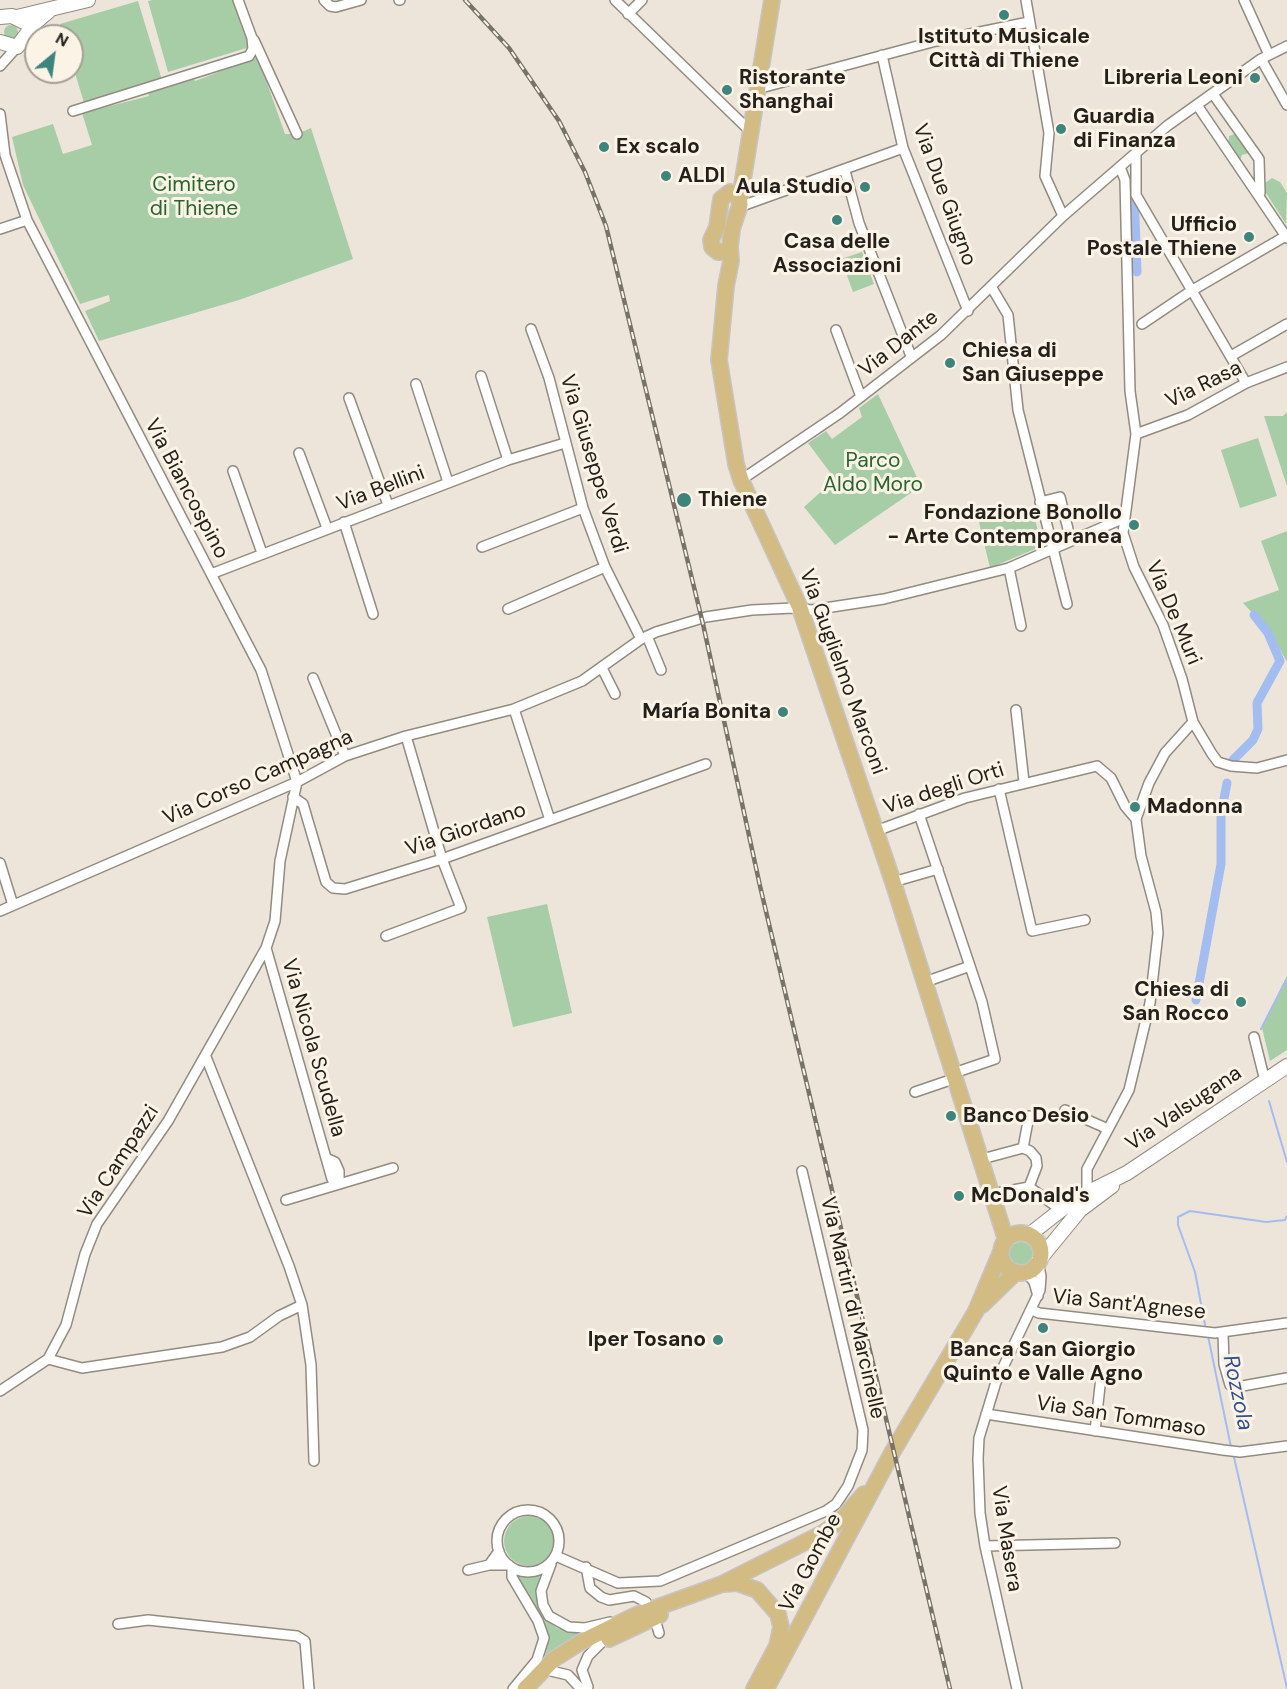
<!DOCTYPE html>
<meta charset="utf-8">
<style>
body{margin:0}
#map{position:relative;width:1287px;height:1689px;overflow:hidden;background:#ede5d9;font-family:"DM Sans",sans-serif}
canvas{display:block}
.north{position:absolute;left:24px;top:24px;width:60px;height:60px;box-sizing:border-box;background:#fbf3e6;border:2px solid #a59f96;border-radius:50%;rotate:29deg;font-size:16px;font-weight:700;line-height:24px;text-align:center;color:#24211d}
.north::after{content:'';display:block;margin:auto;width:21px;height:27px;background:#3d847d;clip-path:polygon(50% 0,100% 100%,50% 72%,0 100%)}
</style>
<div id="map">
<canvas width="1287" height="1689"></canvas>
<div class="north">N</div>
</div>
<script>
const c = document.querySelector('canvas').getContext('2d');
c.lineJoin = 'round';
function fillPath(path, color) { c.fillStyle = color; c.fill(path, 'evenodd'); }
const toPath = rows => new Path2D(rows.map(r => 'M' + r).join(''));
function strokePath(path, color, width, dash) { c.strokeStyle = color; c.lineWidth = width; c.lineCap = dash ? 'butt' : 'round'; c.setLineDash(dash || []); c.stroke(path); }
function label(font, color, halo, rows, align = 'center') {
  c.font = font + ' "DM Sans",sans-serif'; c.lineWidth = 6; c.setLineDash([]); c.textBaseline = 'middle'; c.strokeStyle = halo; c.fillStyle = color; for (const [text, x, y, turn = 0] of rows) {
    c.save(); c.translate(x, y); c.rotate((+turn || 0) * Math.PI / 180); c.textAlign = isNaN(turn) ? turn : align; if (halo) c.strokeText(text, 0, 0); c.fillText(text, 0, 0); c.restore();
  }
}
fillPath(toPath([
 [153,0,234,0,250,47,168,72,148,1],
 [138,1,162,80,84,103,72,63,72,36,64,36,60,24],
 '4 32a7 7 0 1 1 14 0a7 7 0 1 1-14 0Z',
 [258,57,285,134,297,134,311,128,353,259,239,300,99,341,85,311,110,301,109,295,80,304,23,185,12,137,53,124,63,154,92,145,82,113,149,96,147,89,192,74,195,81],
 [1235,134,1249,153,1242,155,1239,162,1228,143,1229,136],
 [1272,178,1280,182,1287,193,1286,224,1264,190,1265,183],
 [862,252,874,284,853,292,841,259],
 [878,394,921,486,835,545,804,507,835,479,808,443,826,431,832,439,862,417,859,408],
 [1287,412,1287,486,1264,416,1283,416],
 [1258,438,1277,496,1240,508,1221,450],
 [1032,508,1042,546,990,568,979,522],
 [1287,531,1287,662,1270,632,1243,603,1279,590,1261,541],
 [547,904,572,1013,513,1027,487,917],
 [1287,978,1287,1050,1270,1061,1262,1028],
 '1009 1254a12 12 0 1 1 24 0a12 12 0 1 1-24 0Z',
 '504 1541a25 25 0 1 1 50 0a25 25 0 1 1-50 0Z',
 [516,1575,540,1576,536,1594,542,1616,557,1628,582,1633,545,1656,548,1644,545,1624]
]), '#a7cda7');
strokePath(toPath([
 [1261,1029,1287,978],
 [1269,1101,1287,1162],
 [1206,1330,1195,1272,1178,1225,1178,1217,1190,1211,1266,1222,1285,1220,1287,1216],
 [1208,1336,1231,1447],
 [1233,1453,1287,1688]
]), '#a4bdf0', 2);
strokePath(toPath([
 [1134,189,1137,272],
 [1233,760,1253,740,1258,729,1257,703,1280,661,1268,633,1254,615],
 [1196,1000,1221,864,1221,814,1227,783]
]), '#a4bdf0', 9);
const street = toPath([
 [324,0,330,6,336,7,361,0],
 [399,0,400,0],
 [615,0,751,132],
 [1026,0,1049,133,1045,176,1063,216],
 [1244,0,1269,55],
 [628,14,642,0],
 [254,40,297,134],
 [882,55,903,148,968,311],
 [1261,59,1287,105],
 [0,66,17,47],
 [757,89,936,41,1029,22],
 [1213,94,1259,159,1260,193],
 [1197,105,1287,238],
 [73,111,249,56,253,49,252,38,238,0],
 [0,114,5,155,27,220,261,670,297,782,280,861,275,921,266,948,168,1121,97,1224,85,1254,66,1325,48,1359,0,1391],
 [1136,153,1136,195,1246,383],
 [1120,167,1125,180,1130,391,1136,434,1123,533,1134,567,1163,625,1182,679,1193,722,1212,754,1218,762,1231,766,1257,768,1287,760],
 [845,171,859,223,911,356],
 [739,207,903,148],
 [0,229,27,220],
 [992,288,1008,315,1018,410,1067,604],
 [1142,324,1191,291,1286,236],
 [531,329,549,378,583,508,605,567,641,639],
 [836,330,861,397],
 [1231,356,1287,324],
 [481,376,508,460],
 [416,384,448,482],
 [349,398,388,505],
 [1136,434,1188,415,1246,383,1287,367],
 [299,453,327,528],
 [233,471,262,553],
 [741,480,840,413,941,335,1063,216,1167,126,1261,59,1287,46],
 [1040,502,1060,497,1068,529],
 [344,522,373,614],
 [482,547,583,508],
 [1009,568,1021,626],
 [211,574,508,460,565,443],
 [508,609,605,567],
 [647,636,661,670],
 [602,668,615,694],
 [313,678,345,756],
 [514,709,550,820],
 [1016,710,1024,782],
 [999,789,1032,931,1085,920],
 [293,797,303,804,326,882,333,888,345,889,442,859,706,764],
 [919,814,982,1002,995,1059,954,1073],
 [876,831,965,798,1097,766,1111,778,1125,806,1136,819],
 [0,863,13,905],
 [893,882,938,869],
 [0,911,297,782,345,756,406,736,514,709,582,681,641,639,656,632,706,617,752,610,793,608,812,610,884,599,1009,568,1124,518],
 [386,936,461,908,442,859,406,736],
 [266,948,332,1179,339,1183],
 [925,982,970,966],
 [1254,1037,1265,1081],
 [206,1057,289,1266,302,1305,311,1365,314,1461],
 [915,1092,956,1078],
 [1065,1110,1108,1129],
 [1023,1148,1029,1116],
 [326,1158,335,1162,339,1171,339,1183],
 [982,1159,1023,1148,1030,1151,1036,1158,1037,1166,1029,1187],
 [1029,1187,1060,1209],
 [992,1194,1029,1187],
 [1087,1197,1087,1169,1129,1090,1150,1003,1158,933,1156,912,1141,856,1136,819,1149,783,1165,753,1193,722],
 [286,1200,393,1168],
 [1026,1272,1034,1282,1038,1296],
 [1032,1310,1039,1313,1215,1333,1287,1323],
 [1223,1333,1224,1364,1230,1385,1237,1387,1287,1378],
 [48,1359,82,1368,222,1347,250,1337,279,1316,302,1305],
 [986,1414,1223,1450,1240,1452,1287,1446],
 [1095,1431,1101,1377],
 '497 1541a31 31 0 1 1 62 0a31 31 0 1 1-62 0Z',
 [985,1546,1115,1543],
 [499,1551,489,1565,509,1565],
 [556,1556,618,1583,660,1581,826,1511,836,1504,848,1486,862,1450,863,1430,802,1171],
 [551,1564,541,1591,543,1605,549,1616,569,1627,585,1628,610,1622],
 [586,1567,590,1588,601,1597,609,1600,634,1596,646,1602],
 [512,1568,512,1577,538,1621,544,1638,537,1660,513,1689],
 [468,1570,489,1565],
 [118,1624,148,1620,297,1636,305,1641,309,1689],
 [657,1626,659,1633],
 [547,1670,568,1675,581,1689],
 [588,1687,582,1670,588,1656,602,1642],
 [1017,1689,985,1546,980,1513,978,1459,979,1438,996,1382,1040,1290,1041,1276,1038,1262]
]);
const secondary = toPath([
 [0,17,12,16,24,22],
 [17,17,88,0],
 [0,42,17,47,36,22,49,11],
 [1029,1235,1075,1199,1127,1173,1287,1066],
 [1039,1260,1080,1210,1112,1186]
]);
const primary = toPath([
 [730,192,739,196,740,205,732,229,730,247,724,252,718,252,712,247,711,240,717,227,721,199,730,192],
 [740,198,772,0],
 [730,247,731,261,726,286,719,360,736,464,741,480,800,608,893,882,1006,1240],
 '1001 1253a20 20 0 1 1 40 0a20 20 0 1 1-40 0Z',
 [982,1305,1016,1272],
 [725,1584,737,1583,757,1590,778,1614,781,1627,777,1646,754,1689],
 [609,1639,660,1615],
 [525,1689,554,1659,581,1642,636,1615,722,1584,823,1533,842,1519,864,1494],
 [766,1689,893,1451,976,1311,1002,1249]
]);
strokePath(street, '#928b80', 12);
strokePath(secondary, '#928b80', 16);
strokePath(primary, '#c6c5c4', 18);
strokePath(street, '#fff', 9);
strokePath(secondary, '#fff', 14);
strokePath(primary, '#d2bc84', 15);
const rail = toPath([
 [465,0,509,48,559,121,585,172,606,226,703,624,760,886,950,1689]
]);
strokePath(rail, '#77726a', 4.5);
strokePath(rail, '#fbf3e6', 2, [7]);
for (const [x, y, r, color] of [
 [1004,15,6,"#3d847d"],
 [1255,78,6,"#3d847d"],
 [727,90,6,"#3d847d"],
 [1061,129,6,"#3d847d"],
 [604,147,6,"#3d847d"],
 [666,176,6,"#3d847d"],
 [865,187,6,"#3d847d"],
 [837,220,6,"#3d847d"],
 [1249,237,6,"#3d847d"],
 [950,363,6,"#3d847d"],
 [684,500,8,"#3d847d"],
 [1134,525,6,"#3d847d"],
 [783,712,6,"#3d847d"],
 [1135,807,6,"#3d847d"],
 [1241,1002,6,"#3d847d"],
 [951,1116,6,"#3d847d"],
 [959,1196,6,"#3d847d"],
 [1043,1328,6,"#3d847d"],
 [718,1340,6,"#3d847d"]
]) { const dot = new Path2D(); dot.arc(x, y, r, 0, 2 * Math.PI); c.fillStyle = color; c.fill(dot); strokePath(dot, '#fbf3e6', 2); }
label('bold 21px', '#24211d', '#fbf3e6', [
 ["Istituto Musicale",1004,37,"center"],
 ["Città di Thiene",1004,61,"center"],
 ["Ristorante",739,78],
 ["Shanghai",739,102],
 ["Libreria Leoni",1243,78,"right"],
 ["Guardia",1073,117],
 ["di Finanza",1073,141],
 ["Ex scalo",616,147],
 ["ALDI",678,176],
 ["Aula Studio",853,187,"right"],
 ["Ufficio",1237,225,"right"],
 ["Postale Thiene",1237,249,"right"],
 ["Casa delle",837,242,"center"],
 ["Associazioni",837,266,"center"],
 ["Chiesa di",962,351],
 ["San Giuseppe",962,375],
 ["Thiene",698,500],
 ["Fondazione Bonollo",1122,513,"right"],
 ["- Arte Contemporanea",1122,537,"right"],
 ["María Bonita",771,712,"right"],
 ["Madonna",1147,807],
 ["Chiesa di",1229,990,"right"],
 ["San Rocco",1229,1014,"right"],
 ["Banco Desio",963,1116],
 ["McDonald's",971,1196],
 ["Iper Tosano",706,1340,"right"],
 ["Banca San Giorgio",1043,1350,"center"],
 ["Quinto e Valle Agno",1043,1374,"center"]
], 'left');
label('21px', '#28662e', '#fbf3e6', [
 ["Cimitero",194,185],
 ["di Thiene",194,209],
 ["Parco",873,461],
 ["Aldo Moro",873,485]
]);
label('21px', '#24211d', '#fbf3e6', [
 ["Via Due Giugno",944,195,70],
 ["Via Dante",899,344,-38],
 ["Via Rasa",1204,385,-26],
 ["Via Giuseppe Verdi",593,464,73],
 ["Via Biancospino",186,489,62],
 ["Via Bellini",381,489,-21],
 ["Via De Muri",1173,613,67],
 ["Via Guglielmo Marconi",842,672,70],
 ["Via Corso Campagna",258,778,-24],
 ["Via degli Orti",944,789,-18],
 ["Via Giordano",466,830,-19],
 ["Via Nicola Scudella",313,1048,74],
 ["Via Valsugana",1184,1109,-34],
 ["Via Campazzi",119,1162,-57],
 ["Via Sant'Agnese",1129,1305,6],
 ["Via Martiri di Marcinelle",852,1308,77],
 ["Via San Tommaso",1121,1417,9],
 ["Via Masera",1006,1539,81],
 ["Via Gombe",811,1563,-62]
]);
label('italic 22px', '#35508f', '#fbf3e6', [
 ["Rozzola",1237,1393,78]
]);
</script>
